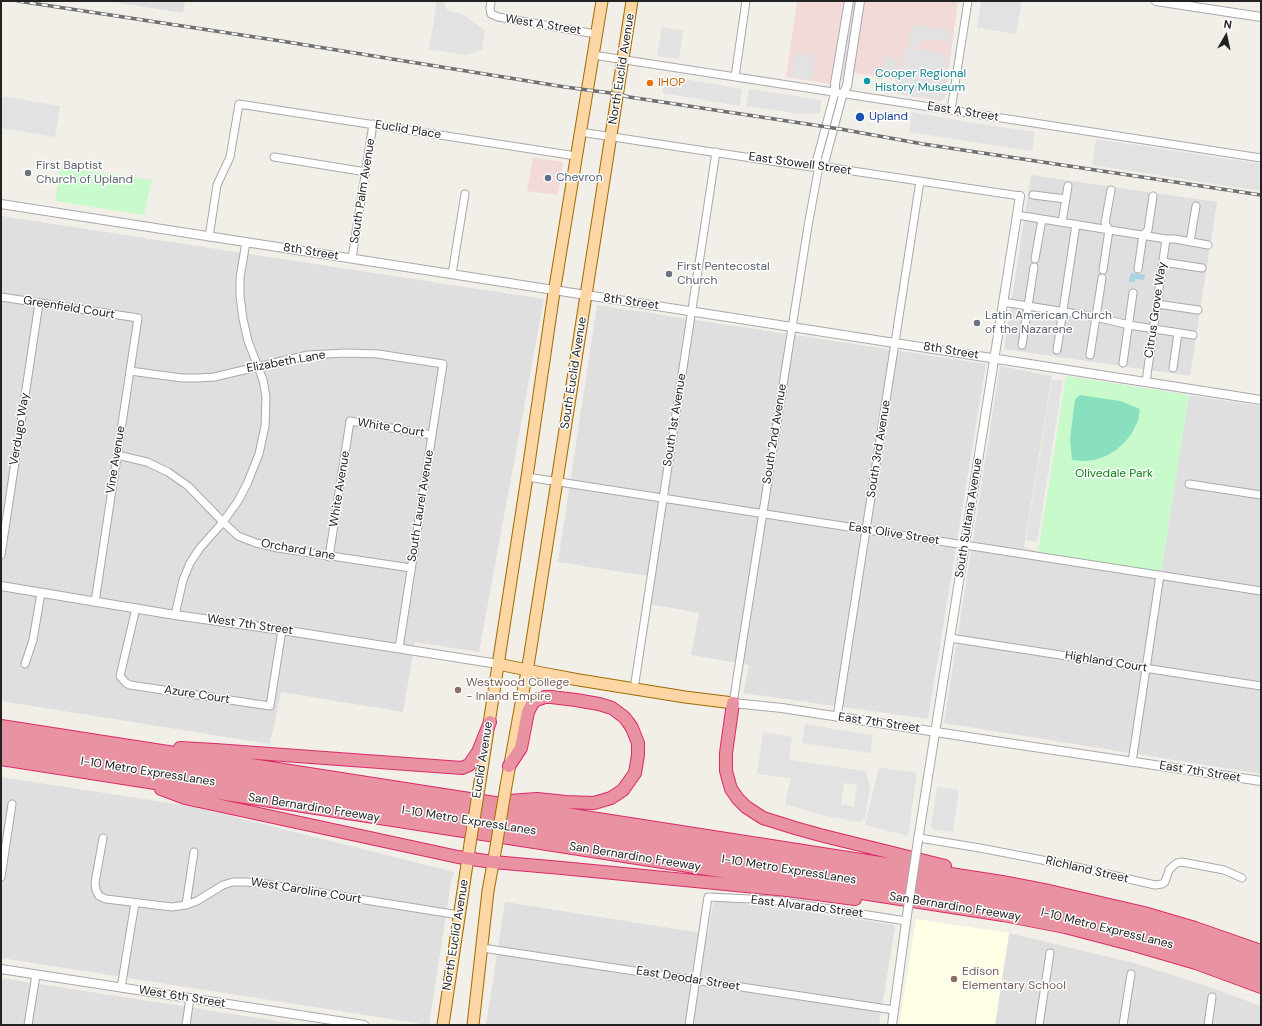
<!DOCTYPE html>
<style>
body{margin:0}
#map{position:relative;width:1262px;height:1026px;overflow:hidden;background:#f2efe9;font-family:"DM Sans",sans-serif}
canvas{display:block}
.frame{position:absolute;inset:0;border:2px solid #222;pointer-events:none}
.north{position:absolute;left:1206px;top:16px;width:40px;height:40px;-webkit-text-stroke:3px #fff;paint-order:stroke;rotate:9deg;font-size:11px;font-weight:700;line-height:16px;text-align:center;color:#222}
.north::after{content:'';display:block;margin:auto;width:14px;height:18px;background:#222;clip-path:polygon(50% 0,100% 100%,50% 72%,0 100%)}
</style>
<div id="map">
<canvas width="1262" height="1026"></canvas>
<div class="frame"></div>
<div class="north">N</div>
</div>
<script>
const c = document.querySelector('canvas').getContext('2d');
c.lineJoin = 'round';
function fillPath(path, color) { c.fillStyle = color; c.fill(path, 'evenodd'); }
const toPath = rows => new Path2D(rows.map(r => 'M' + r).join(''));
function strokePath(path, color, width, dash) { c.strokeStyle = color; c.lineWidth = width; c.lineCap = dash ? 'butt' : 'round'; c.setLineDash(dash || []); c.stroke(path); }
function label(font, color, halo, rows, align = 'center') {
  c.font = font + ' "DM Sans",sans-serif'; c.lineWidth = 3; c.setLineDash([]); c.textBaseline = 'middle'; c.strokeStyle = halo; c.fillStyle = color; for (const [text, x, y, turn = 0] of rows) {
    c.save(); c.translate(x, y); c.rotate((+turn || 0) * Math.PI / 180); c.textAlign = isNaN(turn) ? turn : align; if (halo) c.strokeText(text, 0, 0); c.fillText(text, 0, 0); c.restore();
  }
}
fillPath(toPath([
 [107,1,185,1,183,13],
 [1031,175,1217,202,1190,376,1004,349],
 [1,216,544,299,479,652,415,642,403,712,281,692,270,744,1,701],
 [597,305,986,364,928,719,743,693,749,665,691,655,699,613,650,604,654,577,558,562],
 [1000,366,1052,376,1024,547,1038,552,1161,572,1189,395,1261,406,1261,774,944,723],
 [1,777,195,807,454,872,451,883,429,1025,1,958],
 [716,901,772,906,894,925,895,927,879,1025,486,1025,505,902,708,934,713,904],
 [1009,933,1134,963,1207,986,1261,1006,1261,1025,995,1025],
 [1,978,303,1025,1,1025]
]), '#e0dfdf');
fillPath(toPath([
 [797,1,845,1,831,84,786,77],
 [864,1,958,1,945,98,941,101,893,93,895,79,855,73,854,72],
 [533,157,563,162,558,195,527,191]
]), '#f2dad9');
fillPath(toPath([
 [916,919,1009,933,995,1025,899,1025]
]), '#ffffe5');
fillPath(toPath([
 [60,167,152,180,144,215,55,201],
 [1066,376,1189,395,1161,572,1038,552]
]), '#c8facc');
fillPath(toPath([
 [1080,395,1120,401,1140,409,1138,421,1132,433,1125,442,1116,450,1106,456,1094,460,1083,461,1072,460,1070,439,1075,399]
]), '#88e0be');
fillPath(toPath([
 [437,1,443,1,448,11,462,14,485,30,482,50,466,55,429,49],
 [850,1,857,1,845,80,838,79],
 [981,1,1022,1,1016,34,977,28],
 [912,25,951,31,950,42,922,38,920,47,908,46],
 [662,27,683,31,679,59,657,56],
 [905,47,947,54,946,66,947,70,943,97,940,100,898,93],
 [795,53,815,56,812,80,792,77],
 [885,57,899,60,896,78,882,76],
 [665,76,742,89,740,106,662,93],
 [749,89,821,100,820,113,801,114,746,106],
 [7,97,60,106,55,137,1,128,1,98],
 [912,112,974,123,1035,132,1032,151,909,132],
 [1096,139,1261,164,1261,191,1092,165],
 [1052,380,1063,380,1037,542,1026,540],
 [805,724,872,735,871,753,802,743],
 [763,732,792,737,789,759,795,761,866,771,870,788,865,818,859,822,825,816,785,804,791,778,757,774],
 [844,783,857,785,854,807,841,804],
 [879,767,917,773,908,836,865,825],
 [937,787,959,790,953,832,934,830,931,826]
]), '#e2e2e2');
fillPath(toPath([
 [1131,273,1145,275,1144,280,1135,279,1135,282,1129,282]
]), '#aad3df');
const minor = toPath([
 [491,1,490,8,491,14,498,17,596,34],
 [593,55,1261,158],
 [735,77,746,1],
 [951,110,968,1],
 [580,132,811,167,819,166,1020,196],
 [274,157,366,172],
 [819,166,825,161,843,94],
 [1033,195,1066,199],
 [1017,215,1166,239,1175,239,1208,245],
 [1062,222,1068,186],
 [209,237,217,185,230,157,239,104,576,156],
 [1190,242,1196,206],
 [352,258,373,124],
 [1035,259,1042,219],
 [1163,262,1202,268],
 [1138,269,1143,235,1148,230,1153,196],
 [1103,270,1109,230,1105,223,1111,190],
 [452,274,465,194],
 [1,297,138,318,95,602],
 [1003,302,1096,317,1129,325,1193,335],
 [1157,304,1198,310],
 [1022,345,1034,267],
 [1057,350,1076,224],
 [1090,355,1102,278],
 [1123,363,1133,293],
 [1173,368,1178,333],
 [130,371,182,378,198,378,214,377,308,355,346,353,378,354,443,364,399,648],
 [1146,382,1166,239],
 [117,455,147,462,168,472,188,486,223,522,238,536,256,543,278,548,411,568],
 [527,477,1261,591],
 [1189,484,1261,495],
 [1,555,39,303],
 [329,557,350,421,432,435],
 [136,608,120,676,126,683,130,685,270,706,282,630],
 [175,615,183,580,190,563,200,548,223,522,238,501,247,484,259,454,265,426,266,397,263,380,248,341,243,319,240,296,240,278,246,242],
 [950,638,1261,686],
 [25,664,33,640,41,593],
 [634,689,716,152],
 [733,703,808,226,819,166,817,159,835,92],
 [837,717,920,181],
 [1132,762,1160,575],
 [103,838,95,883,96,890,99,896,106,899,172,907,186,905,197,901,223,885,233,882,244,882,259,883,459,915],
 [919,838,980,848,1068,865,1155,885,1162,884,1165,882,1169,870,1173,866,1177,863,1182,862,1224,870,1242,878],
 [1,877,12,804],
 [186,905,194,852],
 [482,948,894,1010],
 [121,988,135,903],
 [28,1025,36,975],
 [186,1025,190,998],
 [689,1025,708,897,772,900,906,921],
 [1039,1025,1050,953],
 [1123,1025,1131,974],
 [1208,1025,1212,997]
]);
const tertiary = toPath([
 [1156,1,1261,17],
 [835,92,835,84,849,1],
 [843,94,847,86,860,1],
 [1,204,1261,400],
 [1,586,175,615,282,630,498,664],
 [733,703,782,708,885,724,994,741,1261,781],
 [918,840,1020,196],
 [1,969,364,1025],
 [892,1025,907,915]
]);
const primary = toPath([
 [498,664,542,673,579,680,685,697,733,703],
 [480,782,527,477,553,299,602,1],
 [506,786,529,660,632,1],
 [443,1025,470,844],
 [473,1025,488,891,496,847]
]);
const motorway = toPath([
 [733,703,726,753,726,771,731,789,738,799,746,807,763,818,795,828,820,835,945,866],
 [1,726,1002,882,1049,891,1144,913,1195,928,1261,951],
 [1,737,998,892,1072,907,1140,924,1210,945,1261,964],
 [180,748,215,750,462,768,469,765,478,752,490,722],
 [1,749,901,888,1025,908,1134,934,1209,957,1261,976],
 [1,759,1003,915,1065,927,1134,945,1196,963,1261,987],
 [161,789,185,798,458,857,493,862,562,868,787,890,855,899],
 [508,801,537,799,566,802,594,803,611,798,623,790,635,773,638,755,638,743,632,728,628,722,624,717,612,708,599,704,576,700,551,697,545,697,536,700,532,704,528,712,521,748,509,766]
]);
strokePath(minor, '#a9a9a9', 9);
strokePath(tertiary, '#a9a9a9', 10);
strokePath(primary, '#a06b00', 13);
strokePath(motorway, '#dc2a67', 14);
strokePath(minor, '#fff', 7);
strokePath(tertiary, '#fff', 8);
strokePath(primary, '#fcd6a4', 11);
strokePath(motorway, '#e892a2', 12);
const rail = toPath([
 [18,1,281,41,565,87,618,94,629,97,840,129,923,144,1261,195]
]);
strokePath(rail, '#707070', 3.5);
strokePath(rail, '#fff', 2, [6]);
const tertiaryBridge = toPath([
 [907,915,918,840]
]);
const primaryBridge = toPath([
 [470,844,480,782],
 [496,847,506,786]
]);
strokePath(tertiaryBridge, '#a9a9a9', 10, []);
strokePath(primaryBridge, '#a06b00', 13, []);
strokePath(tertiaryBridge, '#fff', 8);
strokePath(primaryBridge, '#fcd6a4', 11);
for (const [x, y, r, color] of [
 [867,81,4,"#0f9aa8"],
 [650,83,4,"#e8710a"],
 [860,117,5,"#1a4fb4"],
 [28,173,4,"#6b7280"],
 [548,178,4,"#5c6f8a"],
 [669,274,4,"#6b7280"],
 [977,323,4,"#6b7280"],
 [458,690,4,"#8d6e63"],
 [954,979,4,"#8d6e63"]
]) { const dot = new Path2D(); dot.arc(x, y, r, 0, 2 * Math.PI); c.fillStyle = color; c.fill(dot); strokePath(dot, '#fff', 1.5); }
label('12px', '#222', '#fff', [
 ["West A Street",543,25,9],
 ["North Euclid Avenue",622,69,-81],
 ["East A Street",963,112,9],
 ["Euclid Place",408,130,9],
 ["East Stowell Street",800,164,8],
 ["South Palm Avenue",363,191,-81],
 ["8th Street",311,252,9],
 ["8th Street",631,302,8],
 ["Greenfield Court",69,308,9],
 ["Citrus Grove Way",1156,310,-82],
 ["8th Street",951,351,9],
 ["Elizabeth Lane",286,362,-10],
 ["South Euclid Avenue",574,373,-81],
 ["South 1st Avenue",675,420,-81],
 ["White Court",391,428,9],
 ["Verdugo Way",20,429,-81],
 ["South 2nd Avenue",775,434,-81],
 ["South 3rd Avenue",879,449,-81],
 ["Vine Avenue",116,460,-81],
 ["White Avenue",340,489,-81],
 ["South Laurel Avenue",421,506,-81],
 ["South Sultana Avenue",969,518,-81],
 ["East Olive Street",894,534,9],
 ["Orchard Lane",298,550,10],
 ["West 7th Street",250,625,8],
 ["Highland Court",1106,662,9],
 ["Azure Court",197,695,9],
 ["East 7th Street",879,723,8],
 ["Euclid Avenue",483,760,-81],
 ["I-10 Metro ExpressLanes",148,772,9],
 ["East 7th Street",1200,772,9],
 ["San Bernardino Freeway",314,808,9],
 ["I-10 Metro ExpressLanes",469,821,9],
 ["San Bernardino Freeway",635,857,9],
 ["I-10 Metro ExpressLanes",789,870,9],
 ["Richland Street",1087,870,13],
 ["West Caroline Court",306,891,9],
 ["East Alvarado Street",807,907,7],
 ["San Bernardino Freeway",955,907,9],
 ["I-10 Metro ExpressLanes",1107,929,14],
 ["North Euclid Avenue",456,935,-81],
 ["East Deodar Street",688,979,9],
 ["West 6th Street",182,997,9]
]);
label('12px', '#0d838f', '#fff', [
 ["Cooper Regional",875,74],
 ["History Museum",875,88]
], 'left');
label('12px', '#c56008', '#fff', [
 ["IHOP",658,83]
], 'left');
label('12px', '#164399', '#fff', [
 ["Upland",869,117]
], 'left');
label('12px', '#5b616d', '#fff', [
 ["First Baptist",36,166],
 ["Church of Upland",36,180],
 ["First Pentecostal",677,267],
 ["Church",677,281],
 ["Latin American Church",985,316],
 ["of the Nazarene",985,330]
], 'left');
label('12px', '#4e5e75', '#fff', [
 ["Chevron",556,178]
], 'left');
label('12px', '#0c8416', '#fff', [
 ["Olivedale Park",1114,474]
]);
label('12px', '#785e54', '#fff', [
 ["Westwood College",466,683],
 ["- Inland Empire",466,697],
 ["Edison",962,972],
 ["Elementary School",962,986]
], 'left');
</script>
